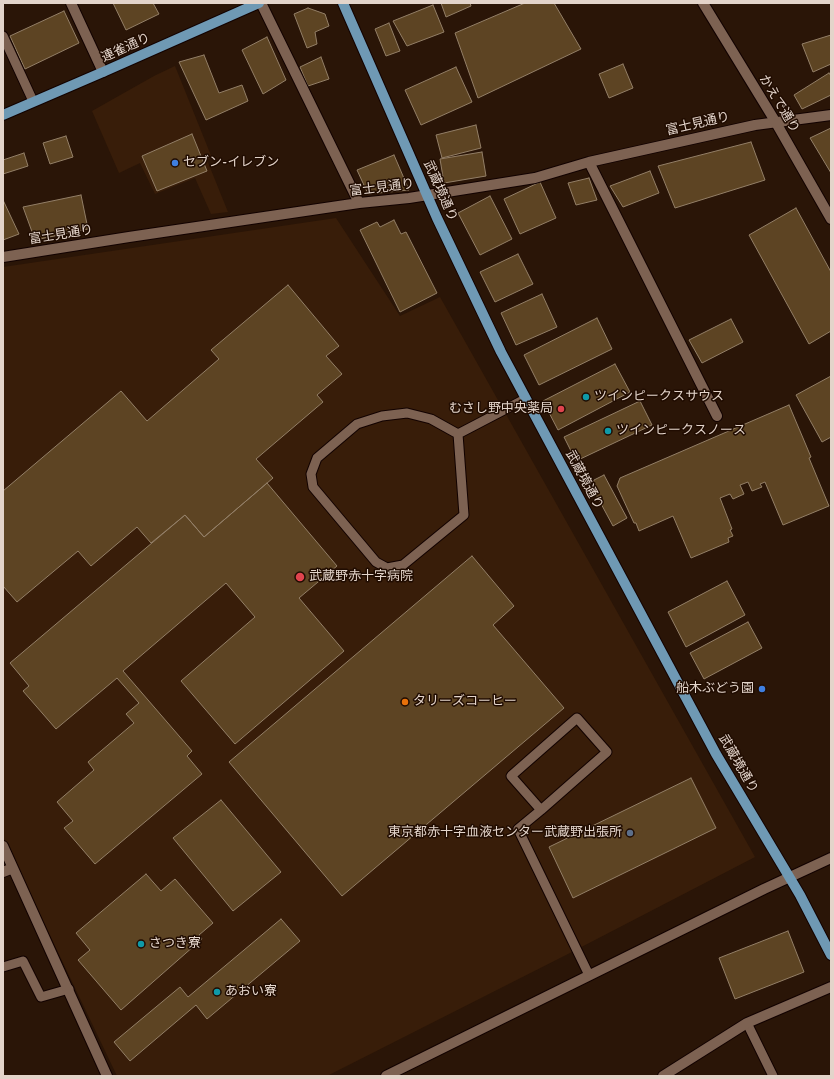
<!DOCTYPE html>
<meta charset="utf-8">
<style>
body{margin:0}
#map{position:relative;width:834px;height:1079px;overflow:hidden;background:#2a1507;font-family:"Varela Round",sans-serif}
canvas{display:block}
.frame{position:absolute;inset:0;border:4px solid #e3d4ca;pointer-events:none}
</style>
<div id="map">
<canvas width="834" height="1079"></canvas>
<div class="frame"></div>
</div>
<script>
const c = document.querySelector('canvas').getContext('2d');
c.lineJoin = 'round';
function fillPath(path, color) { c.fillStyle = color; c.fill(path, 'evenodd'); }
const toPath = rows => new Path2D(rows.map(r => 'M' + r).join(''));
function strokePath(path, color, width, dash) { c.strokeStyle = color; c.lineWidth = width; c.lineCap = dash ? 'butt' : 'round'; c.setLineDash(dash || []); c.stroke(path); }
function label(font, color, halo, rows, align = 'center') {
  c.font = font + ' "Varela Round","Noto Sans JP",sans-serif'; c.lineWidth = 3; c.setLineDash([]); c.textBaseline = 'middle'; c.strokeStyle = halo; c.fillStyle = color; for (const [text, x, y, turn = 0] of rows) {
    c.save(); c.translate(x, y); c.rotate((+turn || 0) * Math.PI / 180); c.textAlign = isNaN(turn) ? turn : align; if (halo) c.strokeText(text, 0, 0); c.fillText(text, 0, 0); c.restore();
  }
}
fillPath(toPath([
 [175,66,212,158,207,160,228,212,211,214,195,178,155,194,140,163,119,173,92,111,154,76],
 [336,218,400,316,440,297,755,857,566,955,327,1076,117,1076,3,837,3,267]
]), '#381d09');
const building = toPath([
 [113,3,153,3,159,14,126,30,113,3],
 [441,3,470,3,471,6,446,17,441,3],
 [525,3,554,3,581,49,478,98,455,33,525,3],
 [433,5,444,32,407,46,393,21,433,5],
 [308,8,325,14,329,26,315,32,317,44,307,48,294,14,308,8],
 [64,11,79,43,25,69,10,36,64,11],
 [389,23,400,51,386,56,375,29,389,23],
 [831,35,831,64,813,72,802,44,831,35],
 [267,37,286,80,263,94,242,50,267,37],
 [204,55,219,93,242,85,248,101,206,120,179,62,204,55],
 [321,57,329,79,308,86,300,67,321,57],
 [623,64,633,88,609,98,599,74,623,64],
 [456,67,472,102,421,125,405,90,456,67],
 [829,73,831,76,831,95,802,109,794,95,829,73],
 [476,125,481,148,442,158,436,135,476,125],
 [831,128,831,173,810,138,831,128],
 [192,134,207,171,157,191,142,156,192,134],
 [66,136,73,157,50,164,43,143,66,136],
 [751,142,765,180,675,208,658,166,751,142],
 [482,152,486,176,444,183,440,159,482,152],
 [24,153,28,166,3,174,3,160,24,153],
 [394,155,409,190,368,194,357,170,394,155],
 [650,171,659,193,623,207,610,186,650,171],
 [589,178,597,200,576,205,568,183,589,178],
 [540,182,556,218,520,234,504,199,540,182],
 [81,195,88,229,35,240,23,207,81,195],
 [490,196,512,239,480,255,458,213,490,196],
 [3,200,19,234,3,240,3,200],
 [796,208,831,272,831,331,809,344,749,235,796,208],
 [394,220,401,234,406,232,437,293,400,312,360,230,377,222,380,227,394,220],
 [518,254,533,284,495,302,480,272,518,254],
 [288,285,339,346,326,356,342,374,317,395,323,402,256,459,273,478,204,537,185,515,151,543,137,527,91,566,78,551,17,602,3,586,3,491,121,391,147,421,219,359,211,350,288,285],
 [542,294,557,327,516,345,501,313,542,294],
 [597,318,612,349,539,385,524,355,597,318],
 [731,319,743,342,702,363,689,340,731,319],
 [615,364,630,392,558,430,543,401,615,364],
 [831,376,831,437,822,442,796,395,831,376],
 [640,401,652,425,576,461,564,437,640,401],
 [789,405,811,457,809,458,829,506,783,525,765,482,760,484,762,487,752,491,748,482,740,485,744,494,733,499,730,494,720,498,732,529,730,530,733,536,728,538,729,542,691,558,673,516,639,531,636,523,634,523,617,486,620,478,789,405],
 [604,475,627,518,613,526,592,487,594,480,604,475],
 [267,483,337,566,299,598,344,651,235,744,181,681,255,617,226,583,123,671,192,751,187,756,202,774,95,864,64,828,73,821,57,802,94,770,88,762,134,723,126,714,139,703,117,678,56,729,23,691,29,686,10,663,185,515,204,537,267,483],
 [472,556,514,606,493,625,564,708,342,896,229,762,472,556],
 [727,581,745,615,686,647,668,612,727,581],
 [748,622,762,648,704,679,690,653,748,622],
 [691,778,716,828,573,898,549,847,691,778],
 [221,800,281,872,233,911,173,838,221,800],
 [146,874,161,891,175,879,213,923,199,935,202,939,121,1010,78,960,90,950,76,933,146,874],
 [281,919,300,941,207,1019,196,1005,130,1061,114,1042,180,987,188,997,281,919],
 [788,931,804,972,735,999,719,958,788,931]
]);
fillPath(building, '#5d4423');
strokePath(building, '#937f67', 1);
const service = toPath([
 [3,36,33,101],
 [407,413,431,419,458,434,464,515,403,565,387,568,376,562,313,487,311,474,317,458,357,424,382,416,407,413],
 [458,434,525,399],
 [541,810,511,776,577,718,607,752,541,810,518,829,589,975],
 [3,967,23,961,41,997,69,989],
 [747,1023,773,1076]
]);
const minor = toPath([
 [71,3,103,72],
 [261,3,359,203],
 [589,162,717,416],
 [3,257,129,237,359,203,409,198,535,178,589,162,755,125,831,115],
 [3,846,107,1076],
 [3,872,13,868],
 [663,1076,747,1023,831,987]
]);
const tertiary = toPath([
 [703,3,775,121,831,219],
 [386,1076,764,889,831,858]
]);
const primary = toPath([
 [343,3,437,218,501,352,716,754,800,895,831,955],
 [3,115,103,72,259,3]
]);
strokePath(service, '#120200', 11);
strokePath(minor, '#120200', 12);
strokePath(tertiary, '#120200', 12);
strokePath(primary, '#120200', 12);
strokePath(service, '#7d6252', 9);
strokePath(minor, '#7d6252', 10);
strokePath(tertiary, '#7d6252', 10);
strokePath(primary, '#6f99b4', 10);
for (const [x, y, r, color] of [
 [175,163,4,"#3f7fe0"],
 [586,397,4,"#0f9aa8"],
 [561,409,4,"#e0444e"],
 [608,431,4,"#0f9aa8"],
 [300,577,5,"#e0444e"],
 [762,689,4,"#3f7fe0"],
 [405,702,4,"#e8710a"],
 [630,833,4,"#5c6f8a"],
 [141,944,4,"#0f9aa8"],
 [217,992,4,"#0f9aa8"]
]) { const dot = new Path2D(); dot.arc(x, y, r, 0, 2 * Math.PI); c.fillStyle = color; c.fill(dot); strokePath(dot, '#200c01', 1.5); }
label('13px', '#e3d4ca', '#200c01', [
 ["連雀通り",126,48,-24],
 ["かえで通り",779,104,59],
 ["富士見通り",698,124,-13],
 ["富士見通り",382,188,-7],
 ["武蔵境通り",440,191,66],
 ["富士見通り",61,235,-9],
 ["武蔵境通り",584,480,62],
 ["武蔵境通り",738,764,60]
]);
label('13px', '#e3d4ca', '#200c01', [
 ["セブン-イレブン",183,163],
 ["ツインピークスサウス",594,397],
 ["むさし野中央薬局",553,409,"right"],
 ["ツインピークスノース",616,431],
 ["武蔵野赤十字病院",309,577],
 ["船木ぶどう園",754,689,"right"],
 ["タリーズコーヒー",413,702],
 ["東京都赤十字血液センター武蔵野出張所",622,833,"right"],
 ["さつき寮",149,944],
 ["あおい寮",225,992]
], 'left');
</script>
